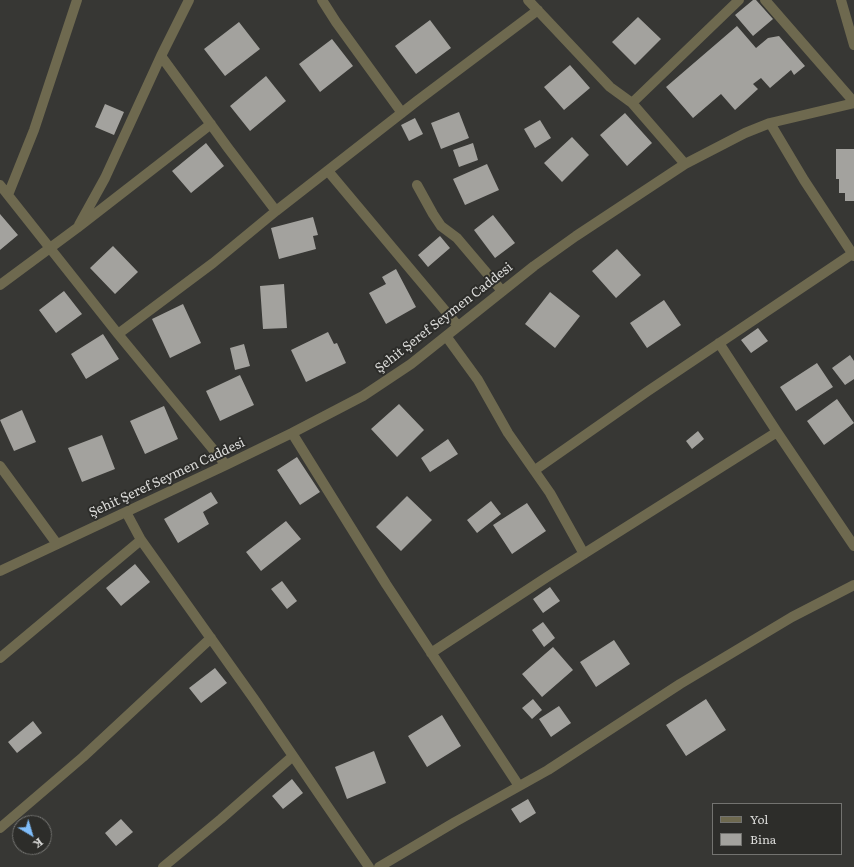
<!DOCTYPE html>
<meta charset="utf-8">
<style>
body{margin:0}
#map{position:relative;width:854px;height:867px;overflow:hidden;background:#373734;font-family:Literata,serif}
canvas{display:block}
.legend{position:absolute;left:712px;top:803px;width:130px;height:52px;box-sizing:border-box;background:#2d2d2a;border:1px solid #737370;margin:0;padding:5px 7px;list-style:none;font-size:12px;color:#dbdbd9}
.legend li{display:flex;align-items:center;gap:8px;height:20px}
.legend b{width:20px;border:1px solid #737370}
.north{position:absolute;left:12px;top:815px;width:40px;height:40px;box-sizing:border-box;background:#2d2d2a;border:1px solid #737370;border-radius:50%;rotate:142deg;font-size:11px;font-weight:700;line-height:16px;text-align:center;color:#dbdbd9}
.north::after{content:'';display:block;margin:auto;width:14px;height:18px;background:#7fbdfa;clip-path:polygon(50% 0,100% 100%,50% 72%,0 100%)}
</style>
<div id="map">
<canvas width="854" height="867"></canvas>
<ul class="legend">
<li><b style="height:5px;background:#6e694f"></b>Yol</li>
<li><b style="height:11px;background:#a3a29e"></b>Bina</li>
</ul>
<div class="north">K</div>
</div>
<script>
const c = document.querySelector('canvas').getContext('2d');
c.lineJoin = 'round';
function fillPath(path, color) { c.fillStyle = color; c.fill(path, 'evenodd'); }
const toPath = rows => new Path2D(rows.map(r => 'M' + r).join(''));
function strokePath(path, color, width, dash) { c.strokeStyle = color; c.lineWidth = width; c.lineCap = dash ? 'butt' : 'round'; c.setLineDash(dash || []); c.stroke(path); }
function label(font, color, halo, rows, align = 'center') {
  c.font = font + ' Literata,serif'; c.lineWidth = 4; c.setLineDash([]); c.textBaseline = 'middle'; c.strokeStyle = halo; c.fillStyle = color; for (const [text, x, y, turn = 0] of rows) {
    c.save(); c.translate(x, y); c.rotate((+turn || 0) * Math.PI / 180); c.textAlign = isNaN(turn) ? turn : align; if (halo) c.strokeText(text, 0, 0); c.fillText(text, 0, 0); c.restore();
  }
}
fillPath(toPath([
 [753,0,756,0,773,19,753,36,735,15],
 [638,17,661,39,635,65,612,42],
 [430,20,451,48,416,74,395,46],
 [239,22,260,49,225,76,204,49],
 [737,26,756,48,768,38,779,36,805,66,794,75,791,70,770,88,761,78,753,84,758,89,735,110,721,94,693,118,666,87],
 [332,39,353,66,320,92,299,64],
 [570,65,590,88,564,110,544,87],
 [266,76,286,101,250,131,230,106],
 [105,104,124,112,114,135,95,127],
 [459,112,469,138,441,149,431,123],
 [625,113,652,143,627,166,600,135],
 [415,118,423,134,409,141,401,125],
 [540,120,551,138,535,148,524,129],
 [572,137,589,155,562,182,544,163],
 [206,143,224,166,191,193,172,171],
 [473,143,478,160,459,167,453,150],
 [836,149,854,149,854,201,845,201,845,193,839,193,839,179,836,179],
 [487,164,499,190,465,205,453,179],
 [0,214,18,235,0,250],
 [493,215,515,243,495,258,474,230],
 [313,217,318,235,313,236,316,249,279,259,271,228],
 [440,236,450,248,428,267,418,255],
 [113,246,138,272,115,294,90,268],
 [617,249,641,275,616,298,592,271],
 [396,269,416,307,386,324,369,293,386,284,382,277],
 [284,284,287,328,263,329,260,286],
 [64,291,82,314,56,333,39,310],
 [550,292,580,316,555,348,525,324],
 [664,300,681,325,647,348,630,323],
 [183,304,201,343,170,358,152,319],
 [758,328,768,341,751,353,741,340],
 [328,332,334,344,337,343,346,363,306,382,291,350],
 [103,334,119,359,86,379,71,354],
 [244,344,250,366,235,370,230,348],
 [850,355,854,361,854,379,845,385,832,368],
 [817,363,833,387,796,411,780,387],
 [240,375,254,405,220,421,206,391],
 [837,399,854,423,824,445,807,421],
 [399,404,424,430,397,457,371,429],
 [164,406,178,439,145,454,130,421],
 [22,410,36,442,14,451,0,420],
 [698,431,704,439,692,449,686,441],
 [102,435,115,469,82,482,68,448],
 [448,439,458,454,430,472,421,458],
 [297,457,320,492,300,505,277,470],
 [211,492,218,503,203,512,209,524,178,543,164,519],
 [407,496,432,520,401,551,376,527],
 [491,501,501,514,477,533,467,520],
 [527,503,546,531,512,554,493,525],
 [286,521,301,539,261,571,246,552],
 [135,564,150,582,121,606,106,588],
 [282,581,297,601,287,609,271,589],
 [550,587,560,601,543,613,533,599],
 [543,622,555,638,544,647,532,630],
 [614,640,630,664,596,687,580,662],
 [553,647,573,670,542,697,522,674],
 [215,668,227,683,201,703,189,688],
 [533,699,542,710,532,719,522,708],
 [706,699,726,730,686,756,666,725],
 [559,706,571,723,551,737,539,719],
 [442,715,461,746,427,767,408,736],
 [33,721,42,733,17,753,8,742],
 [374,751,386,783,347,799,335,767],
 [292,779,303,793,283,809,272,796],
 [528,799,536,813,520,823,511,809],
 [121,819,133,832,116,846,105,833]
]), '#a3a29e');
strokePath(toPath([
 [322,0,336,22,402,113],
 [528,0,610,87,632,103,685,164],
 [765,0,854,102],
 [841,0,854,45],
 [161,56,228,148,276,211],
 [632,103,739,0],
 [770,123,804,180,854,256],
 [328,171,458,326],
 [0,185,118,334,226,465],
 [417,185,433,214,441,226,457,238,502,291],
 [8,195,34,130,77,0],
 [79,225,105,178,161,56,189,0],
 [0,285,77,228,211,124],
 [118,334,213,263,276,211,417,101,538,10],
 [446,336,478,380,508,433,550,493,584,554],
 [719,343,777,432,854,546],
 [292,433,386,584,519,786],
 [0,466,57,544],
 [535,470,648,391,852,254],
 [126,512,141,540,254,699,369,867],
 [0,571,226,465,292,433,363,396,411,364,534,266,576,236,685,164,745,133,770,123,854,103],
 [431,653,547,577,777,432],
 [0,658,141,540],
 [0,828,83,757,211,638],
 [163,867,221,819,293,756],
 [379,867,455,822,548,770,680,684,792,617,854,585]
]), '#6e694f', 10);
label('13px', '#dbdbd9', '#2d2d2a', [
 ["Şehit Şeref Seymen Caddesi",444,318,-38],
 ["Şehit Şeref Seymen Caddesi",167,478,-25]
]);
</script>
